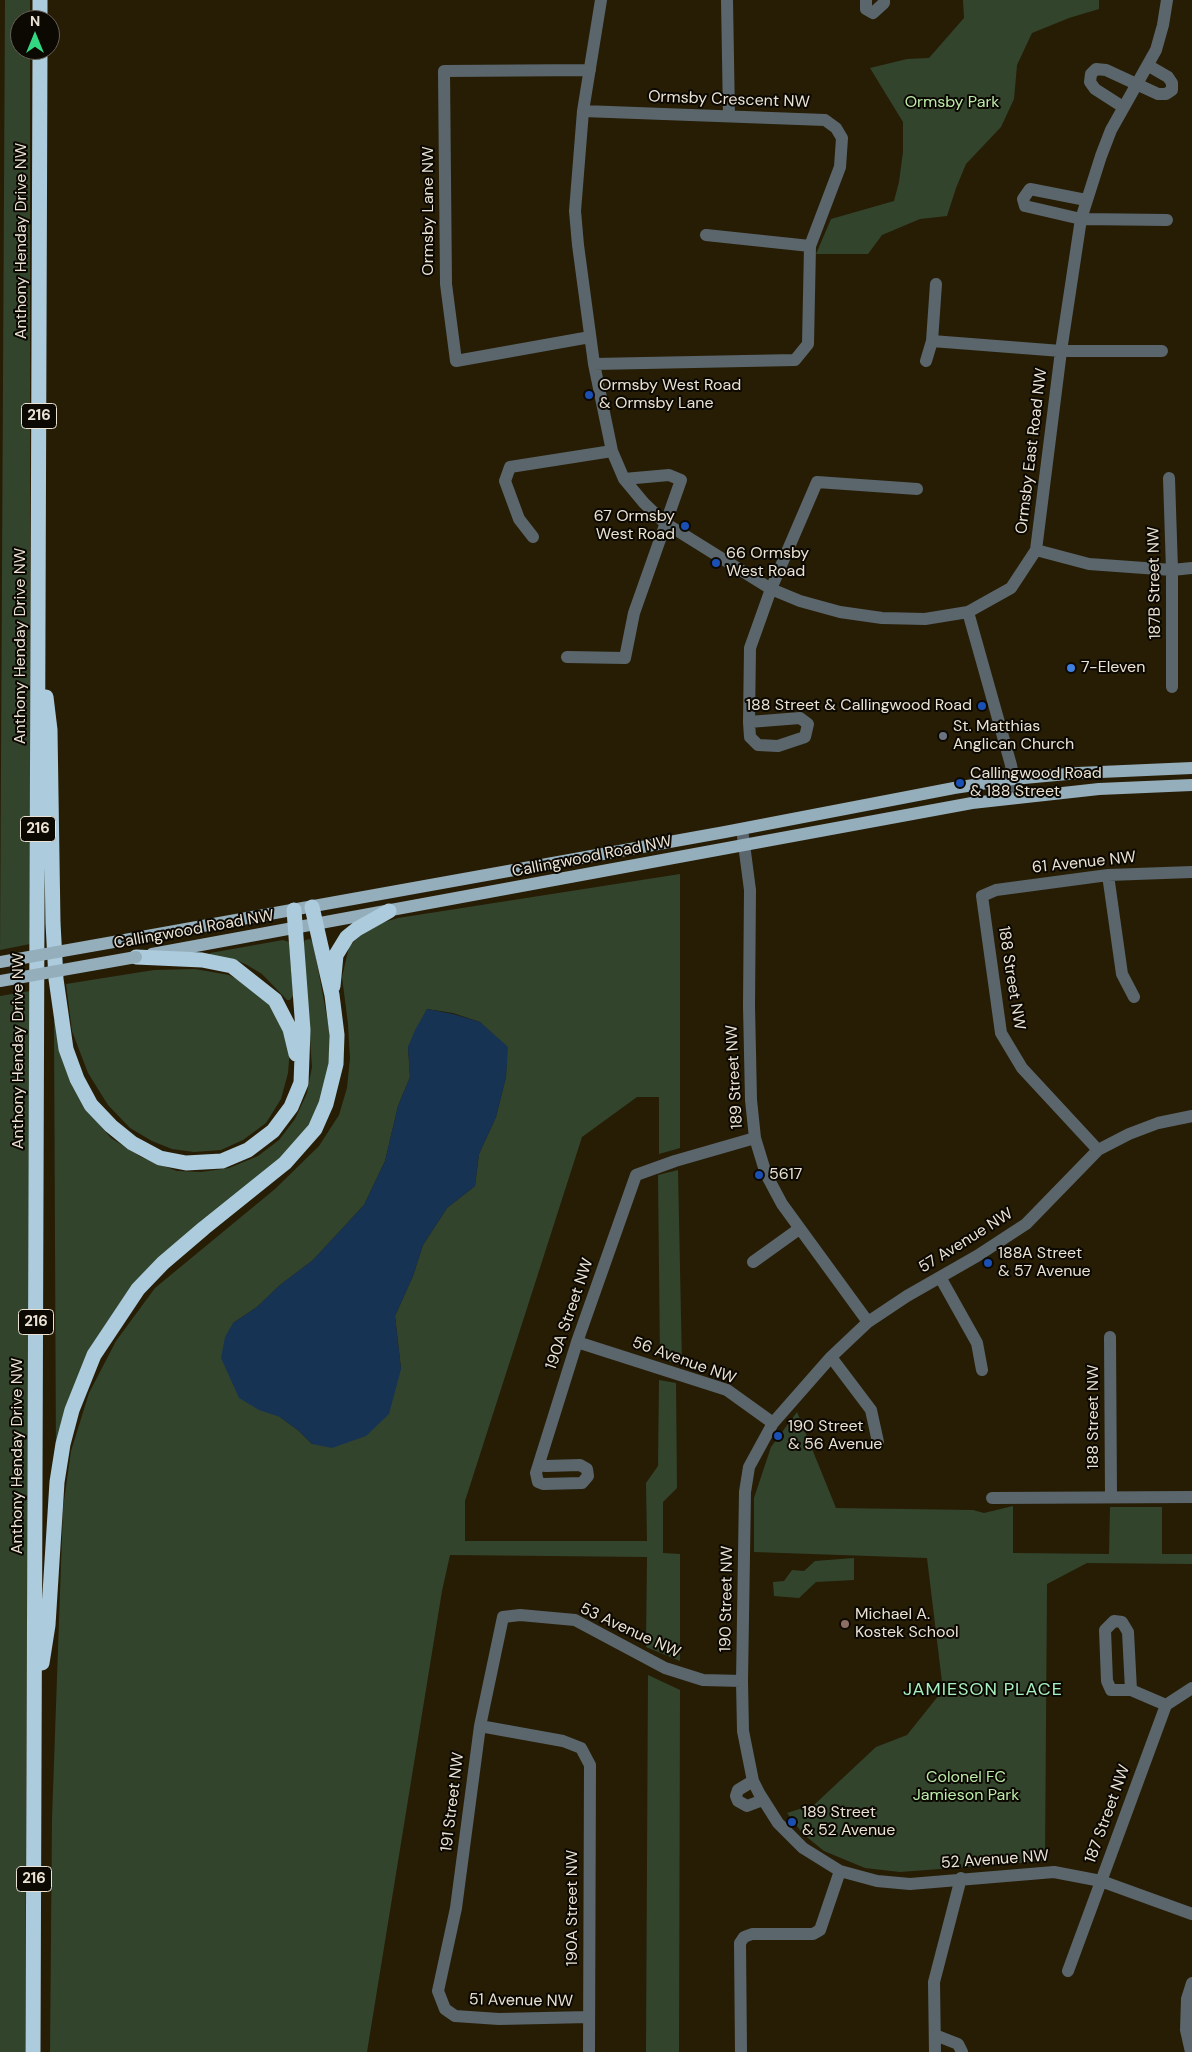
<!DOCTYPE html>
<style>
body{margin:0}
#map{position:relative;width:1192px;height:2052px;overflow:hidden;background:#271d05;font-family:"DM Sans",sans-serif}
canvas{display:block}
.north{position:absolute;left:10px;top:10px;width:50px;height:50px;box-sizing:border-box;background:#0c0802;border:1px solid #656056;border-radius:50%;rotate:0deg;font-size:14px;font-weight:700;line-height:20px;text-align:center;color:#eae3d5}
.north::after{content:'';display:block;margin:auto;width:18px;height:22px;background:#32d882;clip-path:polygon(50% 0,100% 100%,50% 72%,0 100%)}
</style>
<div id="map">
<canvas width="1192" height="2052"></canvas>
<div class="north">N</div>
</div>
<script>
const c = document.querySelector('canvas').getContext('2d');
c.lineJoin = 'round';
function fillPath(path, color) { c.fillStyle = color; c.fill(path, 'evenodd'); }
const toPath = rows => new Path2D(rows.map(r => 'M' + r).join(''));
function strokePath(path, color, width, dash) { c.strokeStyle = color; c.lineWidth = width; c.lineCap = dash ? 'butt' : 'round'; c.setLineDash(dash || []); c.stroke(path); }
function label(font, color, halo, rows, align = 'center') {
  c.font = font + ' "DM Sans",sans-serif'; c.lineWidth = 4; c.setLineDash([]); c.textBaseline = 'middle'; c.strokeStyle = halo; c.fillStyle = color; for (const [text, x, y, turn = 0] of rows) {
    c.save(); c.translate(x, y); c.rotate((+turn || 0) * Math.PI / 180); c.textAlign = isNaN(turn) ? turn : align; if (halo) c.strokeText(text, 0, 0); c.fillText(text, 0, 0); c.restore();
  }
}
fillPath(toPath([
 [5,0,30,0,30,20,20,20,20,50,30,50,30,944,0,950],
 [963,0,1099,0,1099,9,1069,18,1032,33,1017,65,1014,99,1001,127,966,164,956,188,947,216,920,219,882,235,868,254,816,254,831,219,894,201,899,182,903,152,903,122,870,68,907,59,929,58,964,18],
 [680,874,680,1148,659,1154,659,1097,637,1097,582,1137,465,1501,465,1541,647,1541,646,1483,658,1466,659,1380,676,1383,677,1488,663,1502,663,1553,680,1554,680,1661,646,1647,647,1557,450,1555,442,1591,367,2052,50,2052,52,1819,63,1508,71,1451,89,1393,116,1341,155,1288,275,1189,319,1146,339,1115,347,1088,350,1058,348,1024,342,977,349,947,363,932,381,923,398,918],
 [427,1009,453,1013,480,1022,507,1047,506,1077,496,1117,479,1154,475,1186,447,1208,423,1245,413,1276,395,1316,401,1369,312,1444,299,1431,280,1417,233,1323,257,1307,280,1285,313,1260,364,1205,385,1161,398,1106,410,1077,408,1047],
 [310,939,313,942,329,1028,329,1062,324,1096,310,1127,283,1156,109,1325,56,1458,54,1021,56,1021,62,1053,73,1087,91,1115,111,1138,141,1157,177,1171,201,1172,229,1168,258,1156,279,1140,295,1119,307,1093,312,1067,303,945,305,940],
 [283,940,289,942,293,996,290,1000,287,1000,262,974,247,965,236,960,210,955,210,953],
 [195,969,229,975,253,988,268,1001,281,1019,290,1048,288,1073,281,1099,266,1123,243,1140,221,1150,194,1152,172,1149,152,1141,130,1128,108,1105,88,1073,72,1031,66,984,154,970],
 [30,991,25,2052,0,2052,0,996],
 [678,1170,682,1366,660,1358,658,1175],
 [797,1412,836,1508,973,1510,984,1513,1013,1506,1013,1553,1109,1554,1110,1507,1162,1507,1162,1554,1192,1554,1192,1564,1087,1563,1047,1584,1045,1861,900,1872,865,1868,824,1851,803,1834,787,1813,815,1804,876,1747,907,1735,943,1690,927,1558,754,1552,754,1498,771,1447],
 [854,1558,854,1580,816,1582,799,1598,774,1596,773,1582,784,1581,792,1570,804,1571,815,1561],
 [648,1675,680,1690,679,2052,646,2052]
]), '#33442d');
fillPath(toPath([
 [427,1009,453,1014,480,1022,508,1047,506,1077,496,1117,479,1154,475,1186,447,1208,423,1245,413,1276,395,1316,401,1369,389,1414,366,1436,332,1448,312,1444,299,1431,280,1417,259,1410,239,1398,221,1358,225,1337,233,1323,257,1307,280,1285,313,1260,364,1205,385,1161,398,1106,410,1077,408,1047,415,1030]
]), '#163354');
strokePath(toPath([
 [601,0,583,111,575,211,578,245,594,364,612,451,624,479,644,503,665,523,771,589,800,601,840,612,882,618,925,619,968,612,1011,588,1036,550,1061,351,1081,219,1101,156,1111,130,1156,50,1163,25,1167,0],
 [727,0,729,116],
 [866,0,866,9,873,13,884,3,884,0],
 [1123,107,1095,89,1090,82,1091,74,1096,69,1106,70,1158,94,1166,94,1172,90,1172,83,1168,77,1149,66],
 [583,111,825,120,836,128,842,138,840,167,810,246,808,344,795,360,594,364],
 [1086,200,1030,189,1023,199,1025,206,1081,219,1167,220],
 [706,235,810,246],
 [590,337,456,361,446,284,444,71,590,70],
 [932,341,1061,351,1162,351],
 [926,361,932,341,936,284],
 [1169,478,1172,570,1172,687],
 [533,537,519,519,505,481,510,467,612,451],
 [1036,550,1089,564,1172,570,1192,568],
 [968,612,1011,765,1016,797],
 [567,657,625,658,634,613,681,480,669,475,624,479],
 [749,722,750,737,758,745,778,746,805,737,808,724,800,718,749,722,750,648,771,589,817,482,917,489],
 [742,829,750,890,749,1006,751,1100,755,1138,766,1174,782,1204,868,1322],
 [1108,875,1122,974,1134,997],
 [1192,1116,1158,1123,1129,1134,1098,1150,1026,1224,977,1256,907,1296,868,1322,831,1357,773,1423,749,1467,745,1492,742,1681,743,1731,753,1781,759,1793,778,1823,803,1848,840,1871,877,1881,910,1884,1054,1872,1101,1881,1192,1914],
 [1098,1150,1022,1068,1001,1033,982,896,996,890,1108,875,1192,872],
 [753,1262,799,1229],
 [940,1277,977,1343,982,1370],
 [1110,1337,1111,1496],
 [577,1342,727,1390,773,1423],
 [831,1357,871,1410,878,1442],
 [539,1465,546,1466,580,1465,587,1469,588,1476,582,1483,543,1484,538,1482,536,1473,577,1342,636,1175,675,1161,755,1138],
 [992,1498,1192,1497],
 [1166,1705,1192,1688],
 [480,1726,563,1741,581,1748,590,1765,589,2052],
 [753,1781,738,1790,736,1796,738,1801,747,1806,763,1800],
 [1068,1971,1166,1705,1131,1690,1111,1690,1107,1681,1105,1630,1114,1621,1122,1622,1128,1632,1131,1690],
 [589,2017,499,2019,455,2016,445,2009,438,1991,456,1908,480,1726,503,1617,520,1615,575,1620,665,1668,703,1680,742,1681],
 [935,2035,958,2044,962,2052],
 [741,2052,740,1943,744,1937,752,1934,813,1934,820,1930,840,1871],
 [935,2052,934,1982,961,1878],
 [1191,2052,1186,2030,1187,1999,1192,1983]
]), '#5a666c', 12);
strokePath(toPath([
 [136,938,725,832,954,788,1013,779,1078,773,1192,768],
 [152,954,972,803,1099,789,1192,785]
]), '#95aebc', 12);
strokePath(toPath([
 [40,20,40,0],
 [46,697,50,730,53,923,56,979,66,1049,77,1079,91,1105,111,1126,132,1143,160,1158,186,1163,222,1161,248,1150,273,1131,291,1107,301,1083,303,1030,294,910],
 [136,957,202,960,232,966,275,1000,290,1029,296,1054],
 [333,986,336,955,347,937,357,929,389,911],
 [42,1663,48,1625,57,1482,63,1444,72,1410,94,1355,138,1289,163,1263,204,1228,285,1163,315,1129,326,1104,336,1064,337,1035,332,995,312,907],
 [33,2052,40,50]
]), '#accbdc', 15);
strokePath(toPath([
 [0,962,136,938],
 [0,981,136,957]
]), '#95aebc', 12);
for (const [x, y, r, color] of [
 [589,395,5,"#1a4fb4"],
 [685,526,5,"#1a4fb4"],
 [716,563,5,"#1a4fb4"],
 [1071,668,5,"#3f7fe0"],
 [982,706,5,"#1a4fb4"],
 [943,736,5,"#6b7280"],
 [960,783,5,"#1a4fb4"],
 [759,1175,5,"#1a4fb4"],
 [988,1263,5,"#1a4fb4"],
 [778,1436,5,"#1a4fb4"],
 [845,1624,5,"#8d6e63"],
 [792,1822,5,"#1a4fb4"]
]) { const dot = new Path2D(); dot.arc(x, y, r, 0, 2 * Math.PI); c.fillStyle = color; c.fill(dot); strokePath(dot, '#0c0802', 2); }
for (const [x, y, w] of [
 [39,416,35],
 [38,829,35],
 [36,1322,35],
 [34,1879,35]
]) { const box = new Path2D(); box.roundRect(x - w / 2, y - 12.5, w, 25, 4); c.fillStyle = '#0c0802'; c.fill(box); strokePath(box, '#eae3d5', 1); }
label('bold 15px', '#eae3d5', null, [
 ["216",39,416],
 ["216",38,829],
 ["216",36,1322],
 ["216",34,1879]
]);
label('16px', '#eae3d5', '#0c0802', [
 ["Ormsby Crescent NW",729,100,2],
 ["Ormsby Lane NW",429,211,-90],
 ["Anthony Henday Drive NW",22,241,-90],
 ["Ormsby East Road NW",1032,451,-83],
 ["187B Street NW",1155,583,-91],
 ["Anthony Henday Drive NW",21,646,-90],
 ["Callingwood Road NW",592,857,-11],
 ["61 Avenue NW",1084,863,-6],
 ["Callingwood Road NW",194,930,-10],
 ["188 Street NW",1011,978,81],
 ["Anthony Henday Drive NW",19,1051,-90],
 ["189 Street NW",735,1077,-93],
 ["57 Avenue NW",966,1241,-32],
 ["190A Street NW",570,1314,-71],
 ["56 Avenue NW",684,1361,20],
 ["188 Street NW",1094,1417,-90],
 ["Anthony Henday Drive NW",18,1456,-90],
 ["190 Street NW",727,1599,-89],
 ["53 Avenue NW",630,1631,25],
 ["191 Street NW",453,1802,-83],
 ["187 Street NW",1108,1814,-70],
 ["52 Avenue NW",995,1860,-4],
 ["190A Street NW",573,1908,-90],
 ["51 Avenue NW",521,2001,1]
]);
label('16px', '#bcebaa', '#0c0802', [
 ["Ormsby Park",952,103],
 ["Colonel FC",966,1778],
 ["Jamieson Park",966,1796]
]);
label('16px', '#eae3d5', '#0c0802', [
 ["Ormsby West Road",599,386],
 ["& Ormsby Lane",599,404],
 ["67 Ormsby",675,517,"right"],
 ["West Road",675,535,"right"],
 ["66 Ormsby",726,554],
 ["West Road",726,572],
 ["7-Eleven",1081,668],
 ["188 Street & Callingwood Road",972,706,"right"],
 ["St. Matthias",953,727],
 ["Anglican Church",953,745],
 ["Callingwood Road",970,774],
 ["& 188 Street",970,792],
 ["5617",769,1175],
 ["188A Street",998,1254],
 ["& 57 Avenue",998,1272],
 ["190 Street",788,1427],
 ["& 56 Avenue",788,1445],
 ["Michael A.",855,1615],
 ["Kostek School",855,1633],
 ["189 Street",802,1813],
 ["& 52 Avenue",802,1831]
], 'left');
c.letterSpacing = '1px';
label('18px', '#a7f1c0', '#0c0802', [
 ["JAMIESON PLACE",983,1690]
]);
c.letterSpacing = '0px';
</script>
